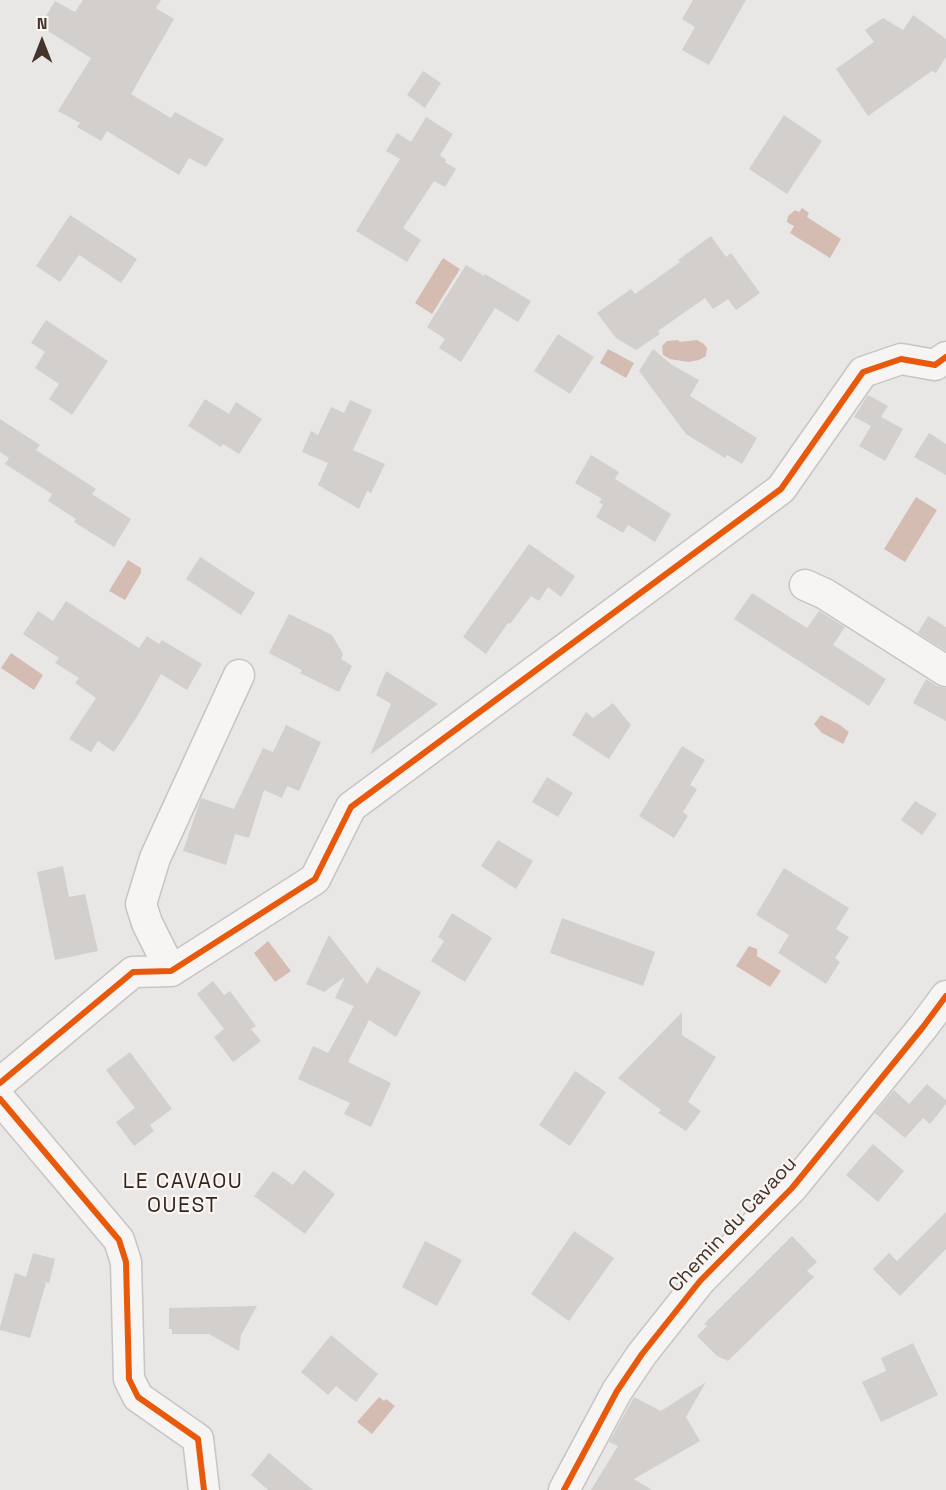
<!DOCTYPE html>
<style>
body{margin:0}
#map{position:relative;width:946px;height:1490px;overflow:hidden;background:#e9e7e5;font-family:"Space Grotesk",sans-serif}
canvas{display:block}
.north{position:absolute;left:12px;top:12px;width:60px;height:60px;-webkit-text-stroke:4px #f9f5f3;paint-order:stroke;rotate:0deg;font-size:16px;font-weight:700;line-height:24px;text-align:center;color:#44342b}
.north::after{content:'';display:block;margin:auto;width:21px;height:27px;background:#44342b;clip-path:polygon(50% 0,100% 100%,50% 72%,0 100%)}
</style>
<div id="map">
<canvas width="946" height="1490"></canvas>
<div class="north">N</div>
</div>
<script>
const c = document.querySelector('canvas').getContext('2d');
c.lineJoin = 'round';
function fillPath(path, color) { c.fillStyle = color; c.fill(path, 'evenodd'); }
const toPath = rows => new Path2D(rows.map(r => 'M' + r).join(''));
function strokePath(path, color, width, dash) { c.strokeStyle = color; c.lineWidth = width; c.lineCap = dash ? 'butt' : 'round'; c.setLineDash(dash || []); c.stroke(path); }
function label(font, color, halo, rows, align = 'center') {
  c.font = font + ' "Space Grotesk",sans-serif'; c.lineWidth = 4.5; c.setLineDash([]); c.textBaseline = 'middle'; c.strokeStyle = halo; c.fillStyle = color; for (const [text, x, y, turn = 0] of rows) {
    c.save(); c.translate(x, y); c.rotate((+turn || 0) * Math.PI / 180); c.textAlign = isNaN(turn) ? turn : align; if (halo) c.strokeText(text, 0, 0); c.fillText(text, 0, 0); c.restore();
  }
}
fillPath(toPath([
 [802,208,809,213,807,217,841,239,830,258,790,233,794,226,787,222,788,216,795,210,799,212],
 [443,258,460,269,432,314,415,303],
 [678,340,680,342,697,340,704,344,707,348,706,356,699,360,688,362,670,359,663,355,662,346,667,341],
 [608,349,634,363,626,378,600,363],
 [916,497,937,510,905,562,884,549],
 [128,560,141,568,141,573,125,600,109,591],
 [11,653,43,675,34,690,1,668],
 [821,715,840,725,849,732,843,744,822,733,814,724],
 [268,941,291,971,275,982,254,953],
 [749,946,757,949,757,956,781,971,770,987,736,966],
 [379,1397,384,1401,386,1399,395,1406,372,1434,357,1422]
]), '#d5bcb3');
fillPath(toPath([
 [83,0,161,0,156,8,174,19,131,94,171,118,175,112,224,139,206,167,189,158,179,175,107,131,101,141,77,127,80,123,58,111,91,58,40,26,55,1,75,12],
 [693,0,746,0,709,65,682,50,695,27,682,19],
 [913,15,946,39,946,57,936,73,932,71,868,116,836,69,874,42,865,30,883,18,903,30],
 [423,71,441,83,425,108,407,95],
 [784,115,822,141,787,194,749,169],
 [426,117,453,134,440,155,446,160,445,162,456,169,445,187,434,181,403,228,421,240,407,262,356,231,400,159,386,151,397,133,411,142],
 [70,215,137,259,121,283,79,255,60,282,36,266],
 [711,236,726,257,731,253,760,293,736,310,728,299,713,309,705,298,658,331,660,334,636,350,616,338,597,313,631,289,635,294,680,262,678,260],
 [466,265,484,276,485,274,531,301,518,322,495,308,461,362,439,348,445,339,427,327],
 [46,320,108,361,72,415,49,399,59,384,35,368,45,352,31,343],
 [558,334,594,357,570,394,534,371],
 [653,349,672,365,699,380,690,396,757,438,742,464,727,455,725,458,686,434,639,371],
 [868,395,888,406,881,417,903,429,885,461,859,446,871,426,854,417],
 [205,399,229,414,236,402,262,419,239,454,223,444,221,447,188,426],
 [350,400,372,410,353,450,385,464,371,493,367,491,359,509,318,485,328,463,302,452,311,431,318,435,331,407,344,413],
 [0,419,40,445,36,450,96,489,92,494,131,519,114,547,74,522,76,519,48,501,52,494,5,464,9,458,0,452],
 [929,433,946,444,946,475,914,457],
 [591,455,619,472,615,479,671,514,655,542,628,525,623,533,596,517,603,505,599,502,602,499,575,483],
 [529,544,575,576,561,597,548,587,539,601,531,596,510,624,508,623,486,654,463,637],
 [200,557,255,593,241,615,186,579],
 [752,593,807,628,819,611,845,627,833,645,886,679,869,706,734,619],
 [66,601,139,648,147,636,159,644,162,640,202,664,187,690,161,674,138,715,114,752,98,741,91,752,69,739,96,698,75,683,79,678,55,663,59,658,23,634,38,611,53,621],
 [289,614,332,635,343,654,341,659,352,666,339,692,300,673,302,670,269,653],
 [928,616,946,627,946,651,918,633],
 [386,671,438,704,370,755,391,704,376,695],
 [926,679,937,686,946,688,946,721,913,703],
 [613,703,631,725,609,759,572,735,586,712,593,718],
 [286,725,321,742,299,791,287,786,282,798,264,790,249,838,235,834,226,865,183,851,201,798,234,809,263,748,273,752],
 [682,746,705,760,690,785,697,789,683,812,688,816,674,838,639,816],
 [547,777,573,793,558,817,532,802],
 [915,801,937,814,922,835,901,820],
 [498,840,533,861,516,889,481,866],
 [63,866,69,897,85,894,98,951,55,960,37,872],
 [784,868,849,908,836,929,849,937,835,958,840,962,826,984,778,953,789,935,756,915],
 [452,913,492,938,465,982,431,961,444,941,438,937],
 [562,918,655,952,643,986,550,953],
 [329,935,367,984,377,967,421,992,396,1037,369,1020,348,1062,391,1083,371,1127,344,1114,350,1103,298,1079,313,1046,328,1053,354,1006,335,998,345,977,324,992,306,984],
 [213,981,224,995,230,991,256,1026,251,1029,261,1041,233,1062,214,1037,224,1029,197,994],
 [682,1012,682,1035,716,1057,688,1102,701,1111,686,1131,658,1113,661,1110,618,1078],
 [130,1052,172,1109,150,1125,154,1131,134,1146,116,1122,135,1108,106,1070],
 [575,1071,606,1092,570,1146,539,1125],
 [927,1084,946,1100,946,1104,930,1124,923,1118,905,1138,875,1113,894,1090,909,1104],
 [873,1144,904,1171,878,1202,846,1175],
 [304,1170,335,1194,305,1234,254,1196,273,1171,293,1185],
 [946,1212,946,1249,900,1296,873,1269,889,1253,897,1261],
 [574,1231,614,1258,569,1321,531,1294],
 [792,1236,817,1262,807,1271,814,1277,728,1361,717,1356,697,1336,707,1326,704,1324],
 [425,1241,462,1260,437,1306,402,1287],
 [33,1253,55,1259,49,1283,40,1281,46,1283,30,1338,0,1330,0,1327,15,1273,26,1277],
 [257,1306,241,1335,239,1351,209,1334,172,1334,172,1329,169,1329,169,1308],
 [331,1335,378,1374,356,1402,336,1386,328,1395,301,1372],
 [913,1343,938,1395,881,1422,862,1382,886,1371,881,1358],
 [706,1382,686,1417,700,1441,634,1479,652,1490,591,1490,618,1446,609,1442,634,1397,661,1411],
 [269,1453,313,1490,268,1490,251,1475]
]), '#d2cfcd');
const minor = toPath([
 [805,585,825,594,946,671],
 [171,971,147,923,141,904,155,858,239,675],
 [0,1083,133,972,171,971,315,879,351,807,781,489,863,372,901,359,935,365,946,357],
 [0,1099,119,1240,126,1262,129,1379,138,1397,198,1439,204,1490],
 [564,1490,617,1391,642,1354,700,1281,792,1188,923,1027,946,996]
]);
strokePath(minor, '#c7c5c3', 33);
strokePath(minor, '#f6f5f4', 30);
strokePath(toPath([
 [0,1083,133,972,171,971,315,879,351,807,781,489,863,372,901,359,935,365,946,357],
 [0,1099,119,1240,126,1262,129,1379,138,1397,198,1439,204,1490],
 [564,1490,617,1391,642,1354,700,1281,792,1188,923,1027,946,996]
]), '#e8590c', 6);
label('20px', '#44342b', '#f9f5f3', [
 ["Chemin du Cavaou",733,1225,-47]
]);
c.letterSpacing = '1.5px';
label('21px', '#35261d', '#f9f5f3', [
 ["LE CAVAOU",183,1182],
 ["OUEST",183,1206]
]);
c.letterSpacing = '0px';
</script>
